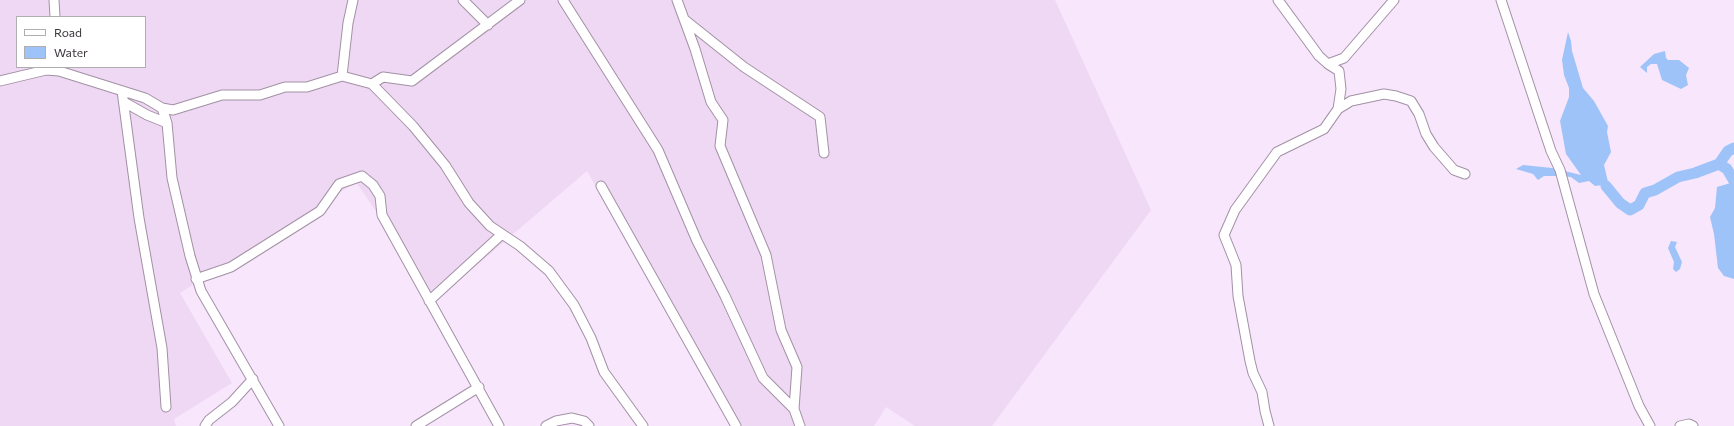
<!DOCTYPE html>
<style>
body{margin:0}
#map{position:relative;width:1734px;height:426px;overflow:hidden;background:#f8e6fc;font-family:Commissioner,sans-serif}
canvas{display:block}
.legend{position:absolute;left:16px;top:16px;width:130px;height:52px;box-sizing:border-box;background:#fff;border:1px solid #b1aeb1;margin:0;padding:5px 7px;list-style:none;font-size:12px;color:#3c353d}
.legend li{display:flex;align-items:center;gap:8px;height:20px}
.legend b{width:20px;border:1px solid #b1aeb1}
</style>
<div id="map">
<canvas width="1734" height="426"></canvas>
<ul class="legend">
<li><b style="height:5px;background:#fff"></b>Road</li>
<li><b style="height:11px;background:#9ec3f8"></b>Water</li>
</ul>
</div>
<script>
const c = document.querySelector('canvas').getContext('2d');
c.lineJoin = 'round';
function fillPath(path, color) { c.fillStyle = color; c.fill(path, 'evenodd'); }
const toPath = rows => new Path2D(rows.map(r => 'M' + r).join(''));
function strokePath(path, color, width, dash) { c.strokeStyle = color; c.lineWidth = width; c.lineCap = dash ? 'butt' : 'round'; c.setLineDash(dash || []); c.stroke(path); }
fillPath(toPath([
 [0,0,1055,0,1151,210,992,426,915,426,886,407,874,426,732,426,587,171,436,300,356,182,180,293,232,383,174,419,176,426,0,426],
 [17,17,145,17,145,67,17,67]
]), '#efd8f3');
fillPath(toPath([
 [1568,32,1571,41,1572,51,1583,88,1594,101,1608,126,1607,132,1611,152,1604,165,1608,182,1603,185,1595,186,1589,181,1579,183,1571,177,1561,176,1544,176,1538,180,1533,174,1516,169,1523,165,1552,168,1581,175,1566,154,1560,121,1569,97,1569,88,1564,75,1562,60],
 [1665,51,1666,58,1668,60,1679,60,1689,68,1686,75,1688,85,1681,89,1662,80,1657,64,1651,64,1647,67,1647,73,1640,67,1654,54],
 [1734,182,1734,279,1724,276,1718,268,1714,234,1710,217,1715,208,1717,187],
 [1671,241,1677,242,1675,247,1682,262,1680,269,1676,272,1673,269,1674,262,1668,248]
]), '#9ec3f8');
strokePath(toPath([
 [1719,164,1728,151,1734,148],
 [1606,186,1620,203,1630,210,1639,205,1645,193,1655,190,1678,177,1695,173,1719,164,1727,169,1734,181]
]), '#9ec3f8', 11);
const minor = toPath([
 [54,0,55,17],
 [463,0,488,25],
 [563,0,658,150,697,241,725,296,763,378,794,409],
 [677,0,695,49,711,102,723,120,720,146,766,255,781,330,797,367,794,409,800,426],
 [1278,0,1319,56,1328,64,1344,58,1394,0],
 [1501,0,1551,151,1560,170,1594,294,1639,406,1650,426],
 [685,20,744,67,820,117,824,153],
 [342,76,348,23,353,0],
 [0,81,46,70,59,71,145,98,162,108,173,110,222,95,260,95,285,87,307,87,342,76,372,84,413,126,445,165,469,203,490,226,520,246,549,271,574,305,591,338,604,372,643,426],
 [372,84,383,77,412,81,520,0],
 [122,91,139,218,162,348,166,407],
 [124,102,147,115,167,123],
 [162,108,167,123,172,178,190,256,201,291,279,426],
 [1338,109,1351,101,1384,94,1396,96,1411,101,1419,114,1426,134,1434,147,1454,170,1465,174],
 [601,186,736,426],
 [196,279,231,267,320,211,339,184,362,176,373,185,380,196,382,215,499,426],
 [429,301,501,235],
 [205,426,209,420,232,402,253,379],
 [416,426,479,387],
 [546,426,556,421,572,418,584,421,589,426],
 [1269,426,1265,411,1262,392,1253,373,1250,361,1238,296,1236,265,1224,235,1235,210,1277,152,1324,129,1338,109,1341,89,1339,71,1328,64],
 [1680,426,1689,424,1693,426]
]);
strokePath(minor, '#a291a5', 11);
strokePath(minor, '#fff', 9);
</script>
